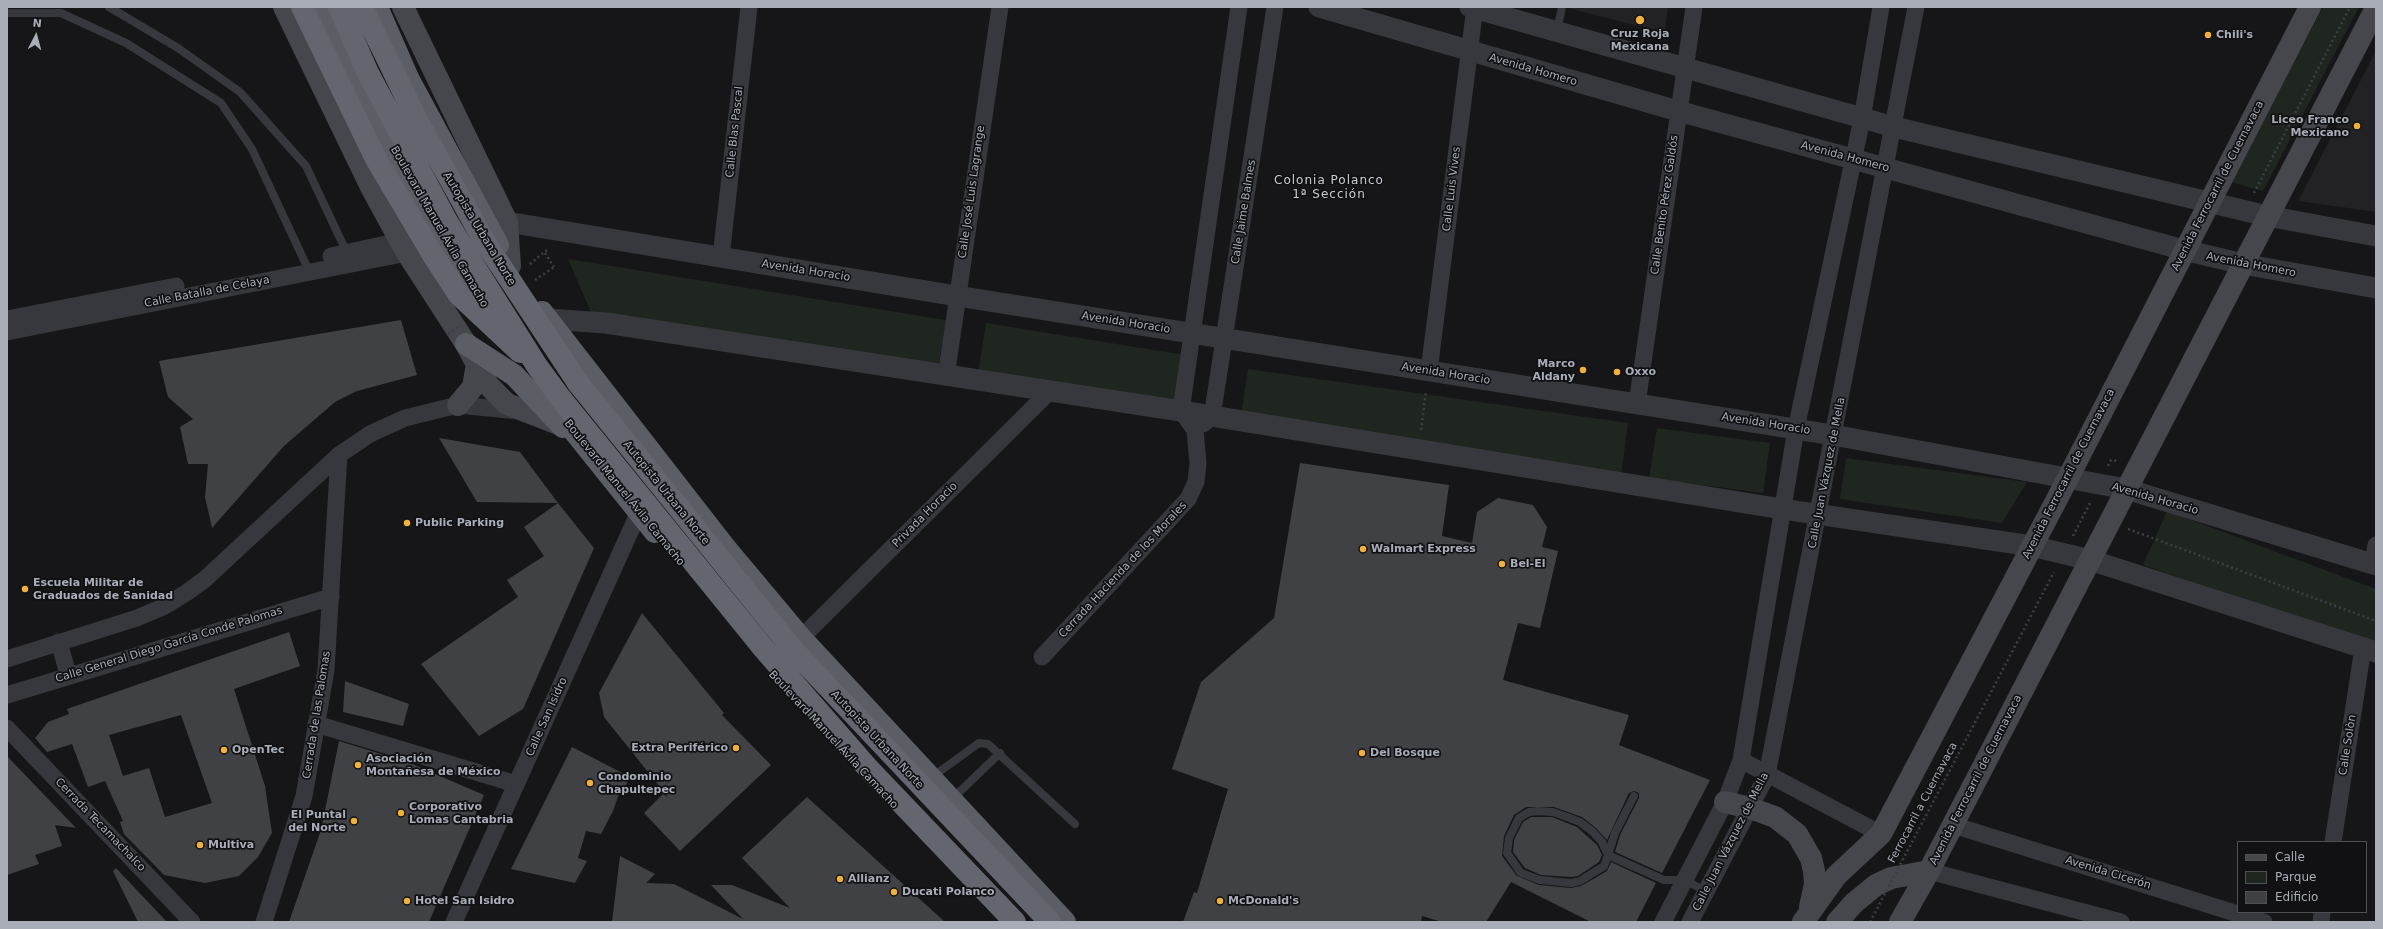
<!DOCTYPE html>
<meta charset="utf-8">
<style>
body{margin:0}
#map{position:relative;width:2383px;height:929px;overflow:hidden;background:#161618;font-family:"DejaVu Sans",sans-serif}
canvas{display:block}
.frame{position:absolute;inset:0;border:8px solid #a8adb8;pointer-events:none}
.legend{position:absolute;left:2237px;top:841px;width:130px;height:72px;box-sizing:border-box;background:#111113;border:1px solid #4d4f55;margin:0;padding:5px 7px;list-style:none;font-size:12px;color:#a8adb8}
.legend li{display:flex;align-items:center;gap:8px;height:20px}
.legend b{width:20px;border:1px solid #4d4f55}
.north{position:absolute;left:16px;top:16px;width:40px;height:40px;-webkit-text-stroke:3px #111113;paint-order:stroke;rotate:6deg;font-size:11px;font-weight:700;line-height:16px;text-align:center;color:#a8adb8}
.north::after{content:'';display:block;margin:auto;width:14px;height:18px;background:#a8adb8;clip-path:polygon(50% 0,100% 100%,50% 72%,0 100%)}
</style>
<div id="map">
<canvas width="2383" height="929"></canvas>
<div class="frame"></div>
<ul class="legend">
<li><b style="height:5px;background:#45474d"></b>Calle</li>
<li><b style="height:11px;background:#1e261f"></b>Parque</li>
<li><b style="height:11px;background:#404145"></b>Edificio</li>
</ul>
<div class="north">N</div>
</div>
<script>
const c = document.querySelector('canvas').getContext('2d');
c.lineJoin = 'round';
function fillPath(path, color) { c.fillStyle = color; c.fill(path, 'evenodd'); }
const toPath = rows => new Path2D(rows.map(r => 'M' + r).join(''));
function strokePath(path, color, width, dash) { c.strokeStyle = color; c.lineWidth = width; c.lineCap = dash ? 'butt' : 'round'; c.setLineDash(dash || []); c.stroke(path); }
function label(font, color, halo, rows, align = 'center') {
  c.font = font + ' "DejaVu Sans",sans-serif'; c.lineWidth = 3.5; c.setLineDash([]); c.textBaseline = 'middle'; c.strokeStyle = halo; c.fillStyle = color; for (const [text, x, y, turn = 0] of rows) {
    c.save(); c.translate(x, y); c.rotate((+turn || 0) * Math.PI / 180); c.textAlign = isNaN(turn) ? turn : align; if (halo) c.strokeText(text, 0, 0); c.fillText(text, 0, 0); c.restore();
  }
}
fillPath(toPath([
 [1564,7,1668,7,1665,33],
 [2376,51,2376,212,2298,201]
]), '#222225');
fillPath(toPath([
 [2323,7,2359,7,2263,191,2231,182],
 [568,259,946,320,937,375,593,317],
 [986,323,1185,355,1178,405,978,374],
 [1248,369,1628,423,1621,476,1240,422],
 [1657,428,1770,443,1763,493,1649,478],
 [1846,458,2027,482,2002,523,1840,499],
 [2167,511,2376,589,2376,644,2143,565]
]), '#1e261f');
fillPath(toPath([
 [401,320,417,375,357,391,335,402,284,446,212,528,205,497,208,464,188,464,180,427,193,419,168,397,159,361],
 [439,438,520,452,558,503,477,502],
 [1300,463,1449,485,1442,536,1472,543,1477,512,1498,498,1533,505,1547,527,1542,547,1558,551,1540,628,1518,623,1503,680,1629,715,1619,745,1710,780,1662,873,1615,852,1620,835,1639,798,1639,793,1634,791,1629,793,1607,840,1596,828,1582,817,1554,807,1526,807,1514,815,1504,836,1502,856,1517,876,1539,885,1571,888,1581,886,1607,871,1611,862,1656,883,1636,922,1591,922,1511,882,1486,922,1442,922,1422,916,1421,922,1183,922,1194,892,1197,893,1228,789,1172,769,1201,682,1274,618],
 [558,503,594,548,523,709,479,736,421,664,518,597,507,580,544,556,524,527],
 [642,613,724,713,722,715,771,765,680,851,644,813,663,794,668,797,604,717,599,693],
 [289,632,300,666,234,689,265,786,272,833,258,857,239,876,205,883,164,875,124,834,120,822,123,821,105,781,88,787,72,744,47,752,35,738,48,722,69,714,67,709],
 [181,715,212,803,165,817,149,768,123,776,109,735],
 [345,681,409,704,403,726,343,712],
 [339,741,410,763,484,795,429,922,289,922,321,830],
 [572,747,630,777,623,791,620,791,613,811,601,834,586,831,578,858,587,861,575,883,511,869],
 [7,756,76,828,55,825,62,846,35,855,39,864,7,875],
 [807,797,945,922,612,922,620,856,655,874,646,883,674,884,743,919,711,885,732,885,790,908,742,858],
 [1531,817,1552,817,1577,827,1597,845,1602,855,1599,862,1578,876,1571,877,1541,875,1525,868,1513,852,1514,840,1523,822],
 [116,868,167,922,138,922,113,871]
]), '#404145');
strokePath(toPath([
 [2254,193,2350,7],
 [545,253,554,267],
 [530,264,548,249],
 [1421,430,1426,391],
 [2108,466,2111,460,2118,461],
 [2128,529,2376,621],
 [2073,536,2090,503],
 [1991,692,2054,572]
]), '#3d3f44', 2.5, [2, 3]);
strokePath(toPath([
 [109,7,178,48,240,92,306,166,347,253],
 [7,13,61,13,126,43,221,103,252,149,309,271],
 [1557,31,1562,7],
 [932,777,979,743,988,744,1075,824],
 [1634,796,1615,833,1608,855,1664,880,1684,880,1706,891],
 [951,800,1000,753],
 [1538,811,1553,812,1567,817,1580,822,1593,832,1602,842,1608,855,1604,866,1580,881,1571,883,1540,880,1521,873,1507,853,1509,838,1519,818,1529,812,1538,811]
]), '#37383d', 8);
strokePath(toPath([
 [331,256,400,241],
 [721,257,749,7],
 [7,319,176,286],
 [7,332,407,253],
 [1429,371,1475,7],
 [946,377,1000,7],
 [1637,404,1694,7],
 [1203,424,1212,417,1275,7],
 [2373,564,2376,545],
 [801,638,1049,392],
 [59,642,68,674],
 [1042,657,1188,499,1196,482,1198,463,1195,430,1181,411,1239,7],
 [7,659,137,618,163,607,186,593,204,580,339,455,370,434,405,418,458,405,519,411],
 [7,695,331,597],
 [316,724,516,784],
 [7,728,192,922],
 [1741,760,1881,834],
 [1953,825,2264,922],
 [2333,842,2363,648],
 [1929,871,2121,922],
 [264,922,304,796,326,670,339,455],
 [454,922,639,512],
 [1663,922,1725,802,1741,760,1796,429,1862,119,1881,7],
 [1690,922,1767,775,1916,7],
 [2321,922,2322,912]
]), '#37383d', 17);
strokePath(toPath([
 [1319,7,1678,111,2184,250,2243,264,2376,288],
 [1470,7,1894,127,2267,216,2376,236],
 [507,222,957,296,1833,435,2126,489,2376,565],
 [547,319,606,323,1181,411,1782,509,2032,546,2090,560,2376,652]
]), '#37383d', 21);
strokePath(toPath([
 [284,7,372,189,407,253,466,344,488,385,507,404,561,425],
 [403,7,507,222,510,266],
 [458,405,473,387,477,364],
 [1725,802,1750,808,1775,817,1797,834,1811,858,1814,871,1815,884,1810,907],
 [1803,922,1836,876,1881,834,2068,478,2310,7],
 [1837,922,1854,903,1876,885,1891,878,1929,871],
 [1900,922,1929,871,2376,8]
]), '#45474d', 22);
strokePath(toPath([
 [325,7,384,132,431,218,497,324],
 [377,7,408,78,498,245],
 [542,312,724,546,801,638,1065,922],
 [466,344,514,375,563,427],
 [558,411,655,532]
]), '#5b5e65', 22);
strokePath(toPath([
 [302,7,376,159,433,255],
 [339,7,368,73,444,216,463,248],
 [362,7,416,118,483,239],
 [578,383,795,652,1050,922],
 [562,400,764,649,867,767,1015,922]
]), '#63666e', 22);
strokePath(toPath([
 [535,280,554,267],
 [448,334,461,326],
 [1870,922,1991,692]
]), '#3d3f44', 2.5, [2, 3]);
strokePath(toPath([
 [483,239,578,383],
 [463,248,537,366,562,400],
 [433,255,459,295,520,352]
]), '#63666e', 22);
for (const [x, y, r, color] of [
 [1640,20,5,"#f2b134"],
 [2208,35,4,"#f2b134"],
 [2357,126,4,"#f2b134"],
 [1583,370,4,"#f2b134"],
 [1617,372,4,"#f2b134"],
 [407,523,4,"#f2b134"],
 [1363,549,4,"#f2b134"],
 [1502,564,4,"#f2b134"],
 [25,589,4,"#f2b134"],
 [736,748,4,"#f2b134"],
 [224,750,4,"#f2b134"],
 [1362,753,4,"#f2b134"],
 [358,765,4,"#f2b134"],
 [590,783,4,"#f2b134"],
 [401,813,4,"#f2b134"],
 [354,821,4,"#f2b134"],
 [200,845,4,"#f2b134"],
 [840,879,4,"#f2b134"],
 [894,892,4,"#f2b134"],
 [407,901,4,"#f2b134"],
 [1220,901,4,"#f2b134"]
]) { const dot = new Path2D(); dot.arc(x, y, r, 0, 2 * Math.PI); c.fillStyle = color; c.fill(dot); strokePath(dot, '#111113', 1.5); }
label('bold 11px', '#a8adb8', '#111113', [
 ["Cruz Roja",1640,34,"center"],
 ["Mexicana",1640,47,"center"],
 ["Chili's",2216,35],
 ["Liceo Franco",2349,120,"right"],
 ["Mexicano",2349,133,"right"],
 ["Marco",1575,364,"right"],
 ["Aldany",1575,377,"right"],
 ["Oxxo",1625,372],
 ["Public Parking",415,523],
 ["Walmart Express",1371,549],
 ["Bel-El",1510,564],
 ["Escuela Militar de",33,583],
 ["Graduados de Sanidad",33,596],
 ["Extra Periférico",728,748,"right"],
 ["OpenTec",232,750],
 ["Del Bosque",1370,753],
 ["Asociación",366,759],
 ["Montañesa de México",366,772],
 ["Condominio",598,777],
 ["Chapultepec",598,790],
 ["Corporativo",409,807],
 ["Lomas Cantabria",409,820],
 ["El Puntal",346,815,"right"],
 ["del Norte",346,828,"right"],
 ["Multiva",208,845],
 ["Allianz",848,879],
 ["Ducati Polanco",902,892],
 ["Hotel San Isidro",415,901],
 ["McDonald's",1228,901]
], 'left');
label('11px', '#a8adb8', '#111113', [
 ["Avenida Homero",1533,70,16],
 ["Calle Blas Pascal",735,132,-84],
 ["Avenida Homero",1845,157,15],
 ["Avenida Ferrocarril de Cuernavaca",2218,186,-63],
 ["Calle Luis Vives",1452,189,-83],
 ["Calle José Luis Lagrange",972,192,-82],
 ["Calle Benito Pérez Galdós",1665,205,-82],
 ["Calle Jaime Balmes",1244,212,-81],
 ["Boulevard Manuel Ávila Camacho",439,227,60],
 ["Autopista Urbana Norte",479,229,59],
 ["Avenida Homero",2251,265,11],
 ["Avenida Horacio",806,271,9],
 ["Calle Batalla de Celaya",207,292,-11],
 ["Avenida Horacio",1126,323,9],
 ["Avenida Horacio",1446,374,9],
 ["Avenida Horacio",1766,424,9],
 ["Calle Juan Vázquez de Mella",1827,473,-79],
 ["Avenida Ferrocarril de Cuernavaca",2069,474,-63],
 ["Boulevard Manuel Ávila Camacho",624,493,51],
 ["Autopista Urbana Norte",666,493,51],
 ["Avenida Horacio",2155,499,16],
 ["Privada Horacio",925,515,-45],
 ["Cerrada Hacienda de los Morales",1123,570,-47],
 ["Calle General Diego García Conde Palomas",169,645,-17],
 ["Cerrada de las Palomas",317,715,-81],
 ["Calle San Isidro",547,717,-66],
 ["Boulevard Manuel Ávila Camacho",833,740,47],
 ["Autopista Urbana Norte",877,740,47],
 ["Calle Solòn",2348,745,-81],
 ["Avenida Ferrocarril de Cuernavaca",1976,780,-63],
 ["Ferrocarril a Cuernavaca",1923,803,-62],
 ["Cerrada Tecamachalco",100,825,46],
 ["Calle Juan Vázquez de Mella",1731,842,-63],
 ["Avenida Cicerón",2108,873,17]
]);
c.letterSpacing = '1px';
label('12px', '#c9ccd4', '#111113', [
 ["Colonia Polanco",1329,181],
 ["1ª Sección",1329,195]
]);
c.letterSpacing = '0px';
</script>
